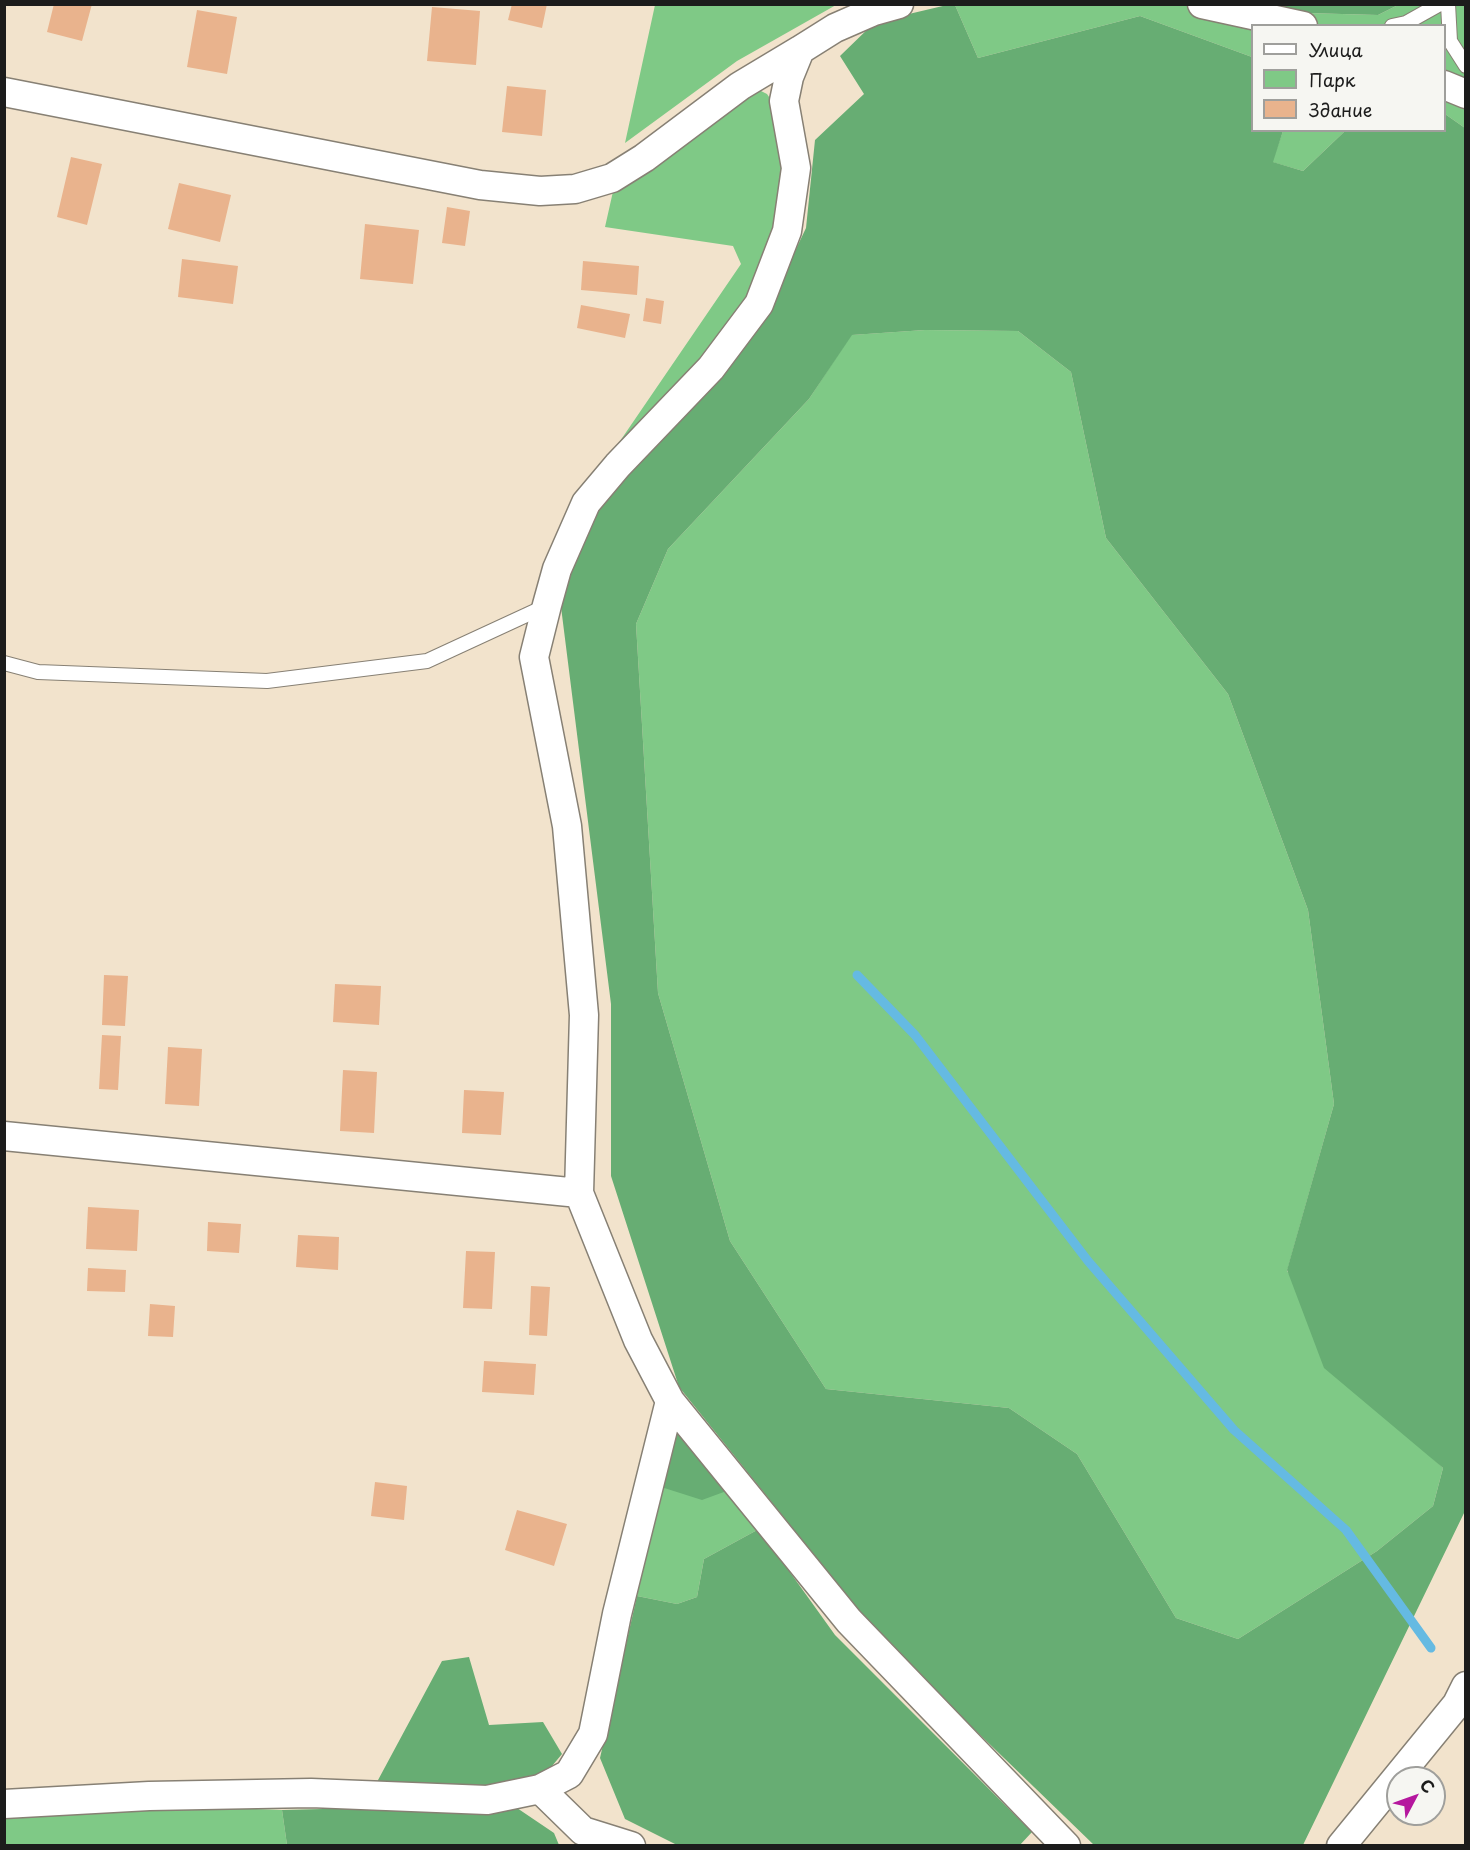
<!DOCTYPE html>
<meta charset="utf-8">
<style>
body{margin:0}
#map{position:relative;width:1470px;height:1850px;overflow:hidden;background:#f2e3cc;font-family:"Playpen Sans",sans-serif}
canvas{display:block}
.frame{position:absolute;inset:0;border:6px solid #1c1c1c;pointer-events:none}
.legend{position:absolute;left:1251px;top:24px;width:195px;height:108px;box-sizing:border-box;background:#f6f6f2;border:2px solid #9f9f9c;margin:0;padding:8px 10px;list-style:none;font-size:18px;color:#1c1c1c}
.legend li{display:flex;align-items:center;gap:12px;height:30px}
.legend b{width:30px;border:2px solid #9f9f9c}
.north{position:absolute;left:1386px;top:1766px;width:60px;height:60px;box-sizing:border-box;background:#f6f6f2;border:2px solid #9f9f9c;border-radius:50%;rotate:49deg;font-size:16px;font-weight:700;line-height:24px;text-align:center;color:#1c1c1c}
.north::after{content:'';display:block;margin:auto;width:21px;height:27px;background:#b5179e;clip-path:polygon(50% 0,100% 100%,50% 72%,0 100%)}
</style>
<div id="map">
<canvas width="1470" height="1850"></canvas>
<div class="frame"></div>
<ul class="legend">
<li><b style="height:8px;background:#fff"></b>Улица</li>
<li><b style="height:16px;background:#7fc986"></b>Парк</li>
<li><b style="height:16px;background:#e9b38d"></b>Здание</li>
</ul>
<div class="north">С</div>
</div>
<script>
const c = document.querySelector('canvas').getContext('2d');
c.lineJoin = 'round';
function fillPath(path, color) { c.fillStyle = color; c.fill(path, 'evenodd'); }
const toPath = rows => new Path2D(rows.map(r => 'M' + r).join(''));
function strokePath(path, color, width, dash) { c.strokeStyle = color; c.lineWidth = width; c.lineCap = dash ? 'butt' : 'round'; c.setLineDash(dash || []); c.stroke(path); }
fillPath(toPath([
 [1271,4,1305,13,1378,15,1398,5,1465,5,1465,128,1445,114,1444,26,1252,26,1252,57,1140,16,978,58,955,5],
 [655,5,655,4,836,5,737,61,625,143],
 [757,89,767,94,774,104,783,181,776,233,751,300,590,485,741,264,733,246,605,227,614,187],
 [1283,131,1345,131,1303,171,1272,162],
 [925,330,1018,331,1071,372,1106,538,1228,694,1308,910,1334,1104,1287,1271,1414,1441,1443,1468,1433,1506,1377,1551,1238,1639,1176,1618,1077,1454,1009,1408,826,1389,730,1241,658,993,636,624,668,549,809,399,851,335],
 [658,1486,732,1489,759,1529,704,1559,697,1597,677,1604,637,1596],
 [152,1805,282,1810,287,1845,5,1846,5,1813]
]), '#7fc986');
fillPath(toPath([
 [947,5,955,5,978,58,1140,16,1252,57,1252,130,1283,131,1273,162,1303,171,1345,131,1444,130,1445,114,1465,128,1465,1511,1303,1845,1094,1845,885,1643,679,1387,611,1176,611,1004,560,599,593,510,768,308,806,228,815,140,864,94,840,56,875,22],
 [925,330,1018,331,1071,372,1106,538,1228,694,1308,910,1334,1104,1287,1270,1324,1368,1443,1468,1433,1506,1377,1551,1238,1639,1176,1618,1077,1454,1009,1408,826,1389,730,1241,658,993,636,624,668,549,809,399,852,335],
 [1271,5,1398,5,1378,15,1305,13],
 [677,1426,732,1489,702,1500,658,1486],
 [759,1529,835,1635,1032,1832,1019,1846,677,1845,625,1819,600,1758,637,1596,677,1604,697,1597,704,1559],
 [469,1657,489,1725,543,1722,562,1754,517,1808,554,1833,559,1845,287,1845,282,1810,363,1808,442,1661]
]), '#67ad73');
strokePath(toPath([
 [857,975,915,1035,1088,1261,1234,1430,1346,1530,1431,1648]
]), '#65bae2', 9);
fillPath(toPath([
 [54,4,92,4,82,41,47,32],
 [512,4,547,4,542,28,508,20],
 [432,7,480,11,476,65,427,61],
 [197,10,237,17,227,74,187,67],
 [507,86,546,90,542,136,502,132],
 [71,157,102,164,87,225,57,217],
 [179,183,231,195,220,242,168,229],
 [447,207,470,211,465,246,442,243],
 [365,224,419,230,413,284,360,279],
 [182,259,238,266,233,304,178,297],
 [583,261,639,266,637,295,581,290],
 [646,298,664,301,661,324,643,321],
 [581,305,630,314,625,338,577,328],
 [104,975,128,976,125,1026,102,1025],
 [335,984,381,986,379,1025,333,1022],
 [102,1035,121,1036,118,1090,99,1089],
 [168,1047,202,1049,199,1106,165,1104],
 [343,1070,377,1072,374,1133,340,1131],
 [464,1090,504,1092,501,1135,462,1133],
 [88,1207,139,1210,137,1251,86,1249],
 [208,1222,241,1224,239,1253,207,1251],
 [298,1235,339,1237,338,1270,296,1267],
 [466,1251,495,1252,492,1309,463,1308],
 [88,1268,126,1270,125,1292,87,1291],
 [531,1286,550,1287,547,1336,529,1335],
 [150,1304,175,1306,173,1337,148,1336],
 [484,1361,536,1364,534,1395,482,1392],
 [375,1482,407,1486,404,1520,371,1516],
 [517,1510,567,1524,554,1566,505,1550]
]), '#e9b38d');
const lane = toPath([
 [1448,4,1450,41,1466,66],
 [1392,26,1406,23,1440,4],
 [4,663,38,672,267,681,427,661,546,606]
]);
const street = toPath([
 [899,4,874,11,835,28,800,50,789,77,784,101,796,168,787,231,759,304,711,368,618,465,586,503,557,569,547,605,534,657,567,826,584,1015,579,1193,638,1340,670,1401,849,1621,1066,1846],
 [1202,4,1303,26],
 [1444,85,1466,94],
 [4,92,480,185,540,191,575,189,612,178,644,158,740,86,800,50],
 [4,1136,579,1193],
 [540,1789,583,1831,631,1846],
 [4,1804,149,1796,311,1793,487,1800,540,1789,569,1774,593,1734,617,1614,670,1401],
 [1341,1846,1457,1704,1466,1686]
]);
strokePath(lane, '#878074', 16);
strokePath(street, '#878074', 31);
strokePath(lane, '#fff', 14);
strokePath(street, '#fff', 28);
</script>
